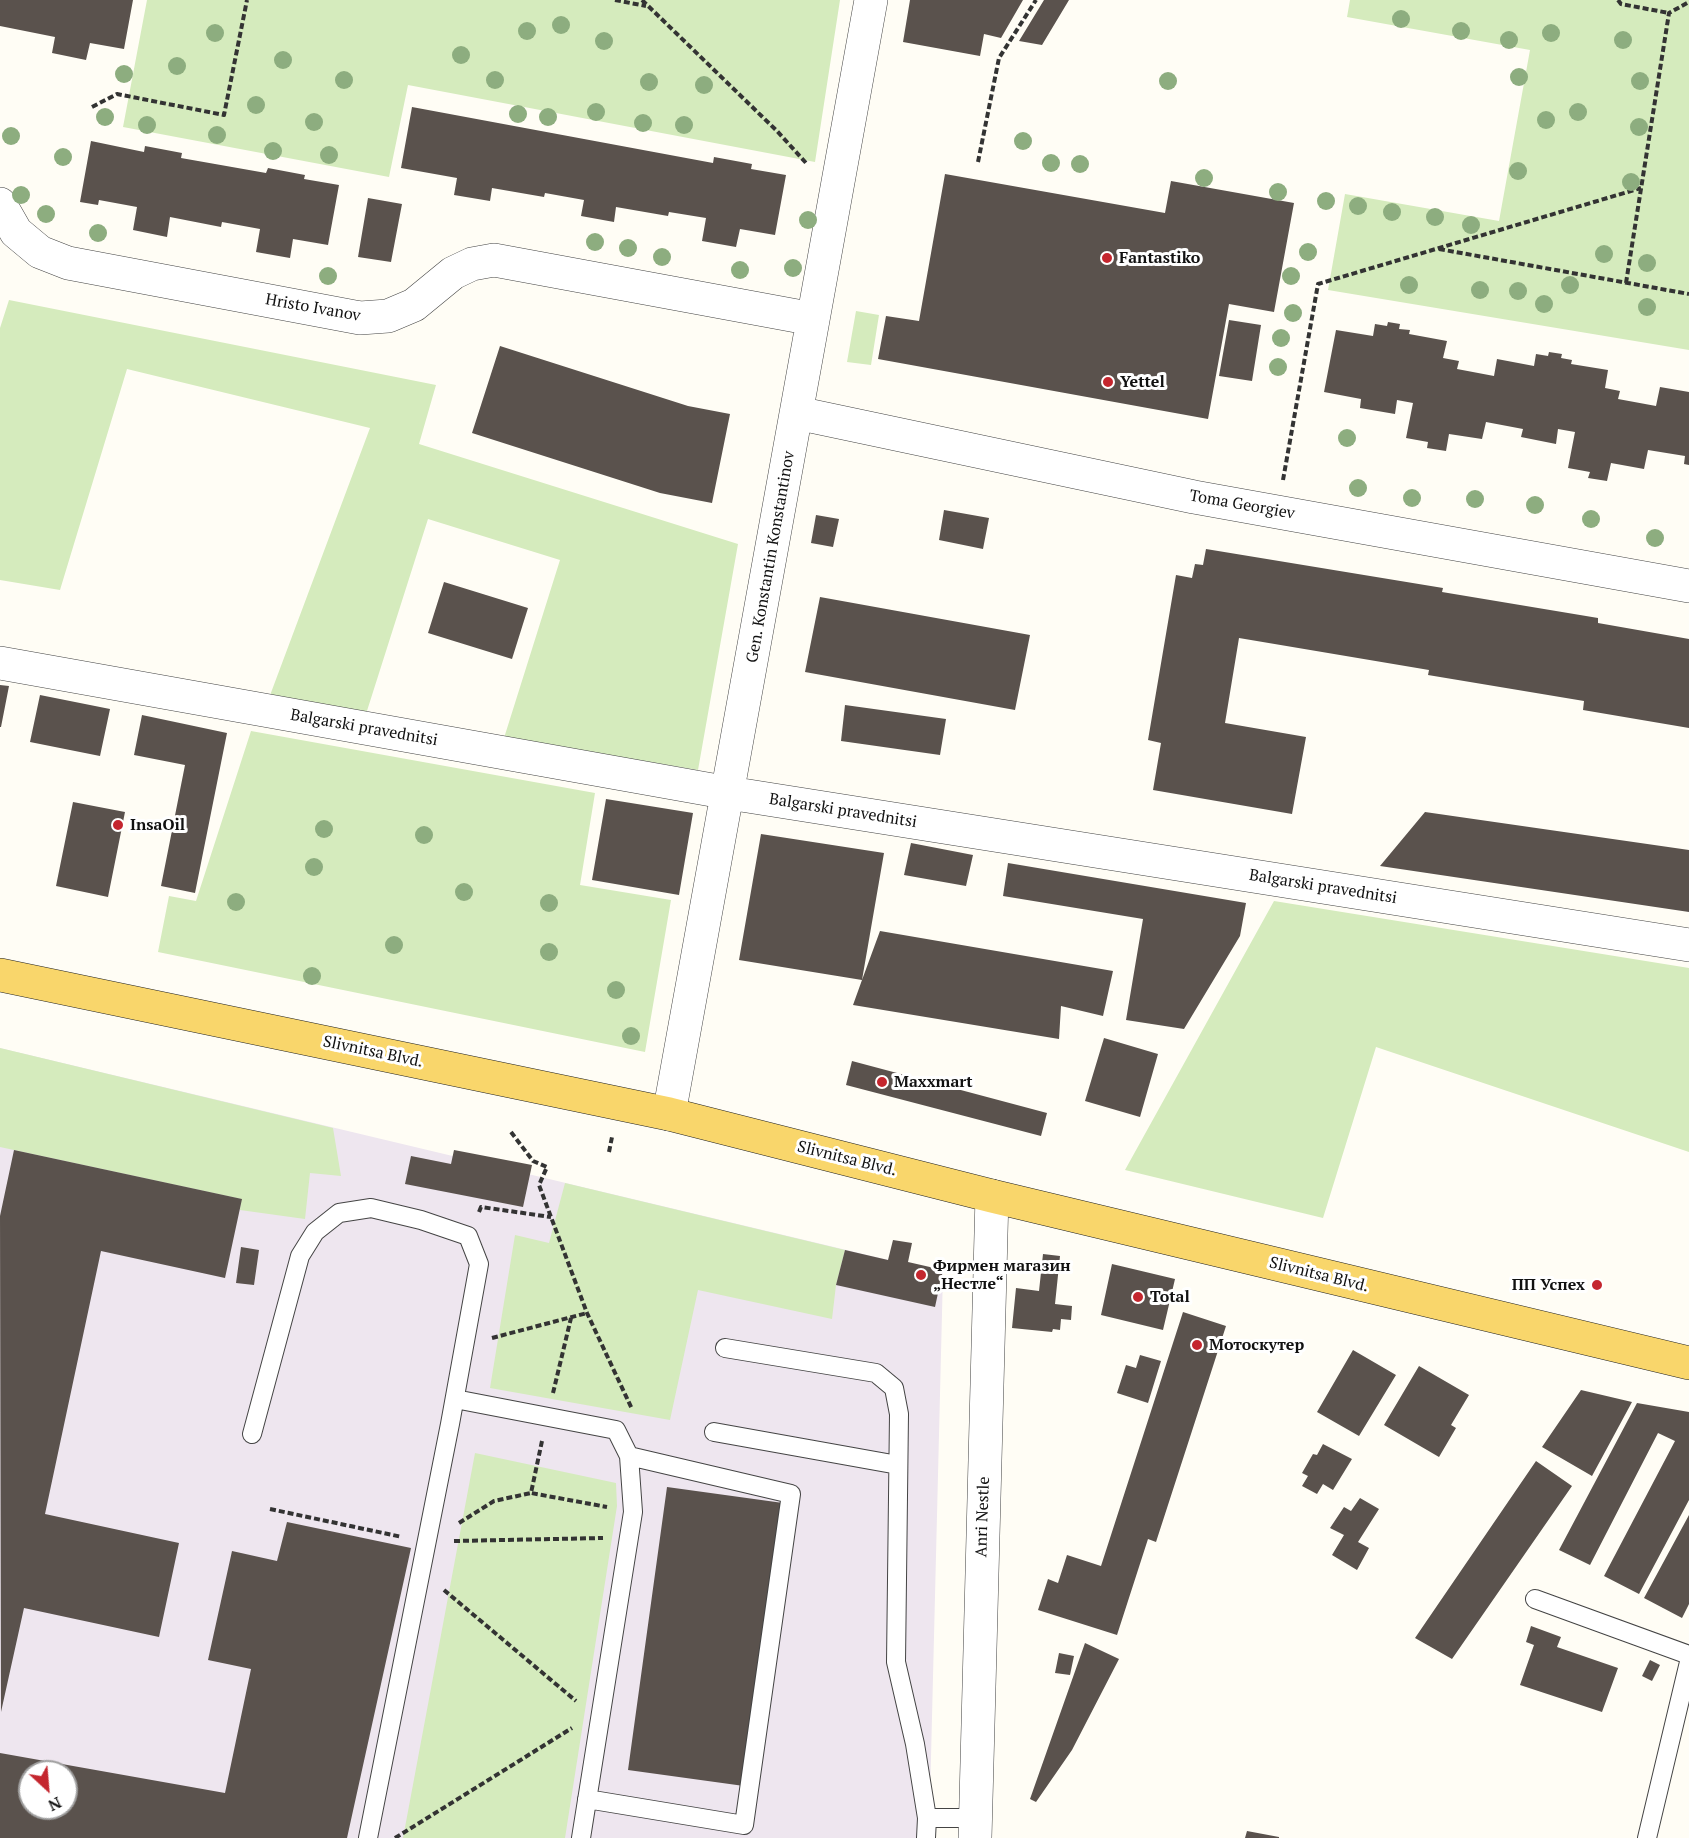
<!DOCTYPE html>
<meta charset="utf-8">
<style>
body{margin:0}
#map{position:relative;width:1689px;height:1838px;overflow:hidden;background:#fffdf5;font-family:"PT Serif",serif}
canvas{display:block}
.north{position:absolute;left:18px;top:1760px;width:60px;height:60px;box-sizing:border-box;background:#fff;border:2px solid #a0a0a0;border-radius:50%;rotate:154deg;font-size:16px;font-weight:700;line-height:24px;text-align:center;color:#111}
.north::after{content:'';display:block;margin:auto;width:21px;height:27px;background:#c4262e;clip-path:polygon(50% 0,100% 100%,50% 72%,0 100%)}
</style>
<div id="map">
<canvas width="1689" height="1838"></canvas>
<div class="north">N</div>
</div>
<script>
const c = document.querySelector('canvas').getContext('2d');
c.lineJoin = 'round';
function fillPath(path, color) { c.fillStyle = color; c.fill(path, 'evenodd'); }
const toPath = rows => new Path2D(rows.map(r => 'M' + r).join(''));
function strokePath(path, color, width, dash) { c.strokeStyle = color; c.lineWidth = width; c.lineCap = dash ? 'butt' : 'round'; c.setLineDash(dash || []); c.stroke(path); }
function label(font, color, halo, rows, align = 'center') {
  c.font = font + ' "PT Serif",serif'; c.lineWidth = 6; c.setLineDash([]); c.textBaseline = 'middle'; c.strokeStyle = halo; c.fillStyle = color; for (const [text, x, y, turn = 0] of rows) {
    c.save(); c.translate(x, y); c.rotate((+turn || 0) * Math.PI / 180); c.textAlign = isNaN(turn) ? turn : align; if (halo) c.strokeText(text, 0, 0); c.fillText(text, 0, 0); c.restore();
  }
}
fillPath(toPath([
 [0,1048,943,1273,929,1838,0,1838],
 [30,1772,66,1772,66,1808,30,1808]
]), '#eee6ef');
fillPath(toPath([
 [147,0,840,0,815,162,408,85,389,177,123,127],
 [1350,0,1689,0,1689,350,1328,290,1345,194,1499,221,1530,50,1347,17],
 [9,300,436,385,419,444,738,544,698,770,504,738,560,560,428,519,366,714,269,698,370,428,127,369,60,590,0,580,0,328],
 [856,311,879,315,871,365,847,362],
 [251,731,595,793,580,885,671,900,645,1052,158,952,169,896,196,901],
 [1274,901,1689,968,1689,1152,1376,1047,1323,1218,1125,1170],
 [0,1048,333,1128,341,1176,310,1173,305,1219,240,1210,241,1199,0,1147],
 [565,1183,845,1250,836,1285,832,1319,698,1290,670,1420,490,1388,515,1235,549,1243],
 [475,1453,616,1483,617,1506,565,1838,403,1838]
]), '#d5ebbd');
fillPath(toPath([
 [0,0,133,0,124,49,90,43,86,60,52,53,55,37,0,26],
 [910,0,1023,0,1001,38,984,34,980,56,903,42],
 [1044,0,1069,0,1042,45,1019,41],
 [412,107,713,163,714,157,752,164,751,169,786,175,775,235,740,229,736,247,702,241,706,218,669,212,668,216,616,207,614,222,581,216,584,200,545,193,544,197,492,188,490,201,454,195,457,178,401,168],
 [91,141,144,152,145,146,182,153,181,158,266,173,268,168,305,175,304,179,339,185,328,245,293,239,290,258,256,252,260,229,222,222,221,227,170,217,167,237,133,230,137,207,99,200,98,205,80,202],
 [945,174,1165,213,1171,181,1294,203,1274,312,1229,304,1208,419,878,359,886,316,919,321],
 [368,198,402,204,391,262,358,257],
 [1229,320,1261,325,1252,381,1219,376],
 [1388,322,1400,324,1399,329,1410,330,1409,334,1447,341,1443,358,1459,361,1457,369,1494,376,1497,359,1534,366,1536,354,1548,356,1549,352,1562,354,1561,358,1572,360,1571,364,1608,370,1605,388,1620,391,1618,399,1656,406,1660,387,1689,392,1689,465,1684,464,1685,456,1648,450,1644,469,1611,463,1607,481,1588,478,1590,472,1568,468,1575,432,1558,429,1556,444,1521,437,1523,429,1486,422,1482,439,1449,434,1446,451,1427,448,1428,442,1406,438,1413,403,1397,400,1395,414,1360,408,1361,399,1324,392,1336,330,1373,336,1375,324,1387,326],
 [500,346,688,406,730,414,712,503,660,493,472,433],
 [944,510,989,518,983,549,939,540],
 [816,515,839,519,833,547,811,543],
 [1206,549,1443,588,1442,592,1598,618,1598,623,1689,639,1689,728,1583,710,1584,701,1428,675,1429,670,1239,638,1225,723,1306,737,1292,814,1153,790,1161,743,1148,740,1176,575,1192,578,1195,564,1203,565],
 [444,582,528,608,512,659,428,633],
 [820,597,1030,635,1015,710,805,672],
 [0,685,9,686,1,727,0,727],
 [40,695,110,709,100,756,30,742],
 [845,705,946,719,940,755,841,741],
 [142,715,227,733,195,893,161,886,185,765,134,755],
 [606,799,693,813,679,895,592,880],
 [73,802,125,812,108,897,56,886],
 [1425,812,1689,850,1689,912,1380,866],
 [761,834,884,853,862,980,880,931,1113,971,1103,1016,1061,1006,1059,1039,853,1005,862,980,739,960],
 [911,843,973,855,966,886,904,875],
 [1008,863,1246,903,1240,936,1184,1029,1126,1020,1143,919,1003,896],
 [1104,1038,1158,1054,1140,1117,1085,1101],
 [852,1061,1047,1113,1041,1136,846,1085],
 [14,1150,242,1199,225,1278,101,1251,45,1514,179,1543,159,1637,24,1608,1,1712,0,1216],
 [454,1150,532,1165,523,1207,405,1184,411,1156,451,1164],
 [893,1240,912,1243,908,1262,943,1270,935,1307,836,1285,845,1250,888,1260],
 [241,1247,259,1250,254,1285,236,1283],
 [1043,1254,1060,1256,1055,1304,1072,1306,1071,1320,1061,1319,1060,1330,1053,1329,1052,1332,1012,1328,1016,1288,1039,1291],
 [1112,1264,1175,1279,1163,1330,1101,1315],
 [1183,1312,1226,1326,1156,1542,1148,1539,1117,1635,1038,1610,1048,1579,1058,1583,1067,1555,1101,1566],
 [1353,1350,1396,1375,1359,1436,1317,1412],
 [1140,1355,1161,1361,1148,1403,1117,1393,1126,1365,1136,1368],
 [1419,1366,1469,1395,1451,1425,1456,1428,1439,1457,1384,1425],
 [1581,1390,1632,1402,1592,1476,1542,1447],
 [1637,1403,1689,1412,1689,1500,1639,1594,1604,1576,1675,1441,1658,1433,1590,1565,1559,1550],
 [1323,1444,1352,1459,1333,1490,1323,1484,1317,1494,1302,1486,1308,1476,1302,1473,1313,1454,1317,1455],
 [1536,1461,1572,1486,1452,1659,1415,1638],
 [667,1487,783,1503,744,1786,628,1770],
 [1360,1498,1379,1509,1358,1542,1369,1548,1357,1570,1332,1555,1344,1535,1330,1528,1344,1507,1351,1511],
 [1689,1515,1689,1604,1682,1618,1644,1598],
 [287,1522,411,1548,347,1838,0,1838,0,1753,225,1793,251,1669,208,1660,232,1551,277,1561],
 [30,1772,66,1772,66,1808,30,1808],
 [1531,1626,1561,1637,1557,1647,1618,1668,1602,1712,1520,1685,1534,1645,1526,1642],
 [1085,1643,1119,1659,1072,1750,1036,1802,1030,1799],
 [1059,1653,1074,1656,1070,1675,1055,1673],
 [1650,1660,1660,1665,1652,1681,1642,1676],
 [1247,1831,1279,1837,1279,1838,1245,1838]
]), '#5a524d');
const lane = toPath([
 [725,1348,876,1373,894,1388,899,1414,896,1662,915,1744,927,1818,926,1838],
 [455,1399,616,1430,629,1456,633,1512,581,1838],
 [714,1432,898,1465],
 [252,1434,300,1256,315,1232,339,1213,371,1208,421,1220,468,1236,479,1264,450,1424,368,1838],
 [1535,1599,1689,1655],
 [587,1799,744,1825,791,1494,629,1456],
 [927,1818,975,1818],
 [1647,1838,1689,1662]
]);
const street = toPath([
 [0,204,16,232,40,252,68,263,360,318,388,316,414,305,453,273,472,264,494,260,813,319],
 [797,413,1194,497,1689,586],
 [0,663,729,793,1689,945],
 [669,1114,871,0],
 [975,1838,992,1196]
]);
const primary = toPath([
 [0,975,669,1114,992,1196,1689,1363]
]);
strokePath(lane, '#444', 20);
strokePath(street, '#444', 34);
strokePath(primary, '#222', 34);
strokePath(toPath([
 [615,0,646,6],
 [642,0,777,131,807,164],
 [1618,0,1621,4,1669,13],
 [92,107,117,94,224,115,247,0],
 [978,162,999,58,1036,0],
 [1439,249,1689,294],
 [1626,283,1669,13,1689,2],
 [1283,480,1318,284,1641,188],
 [511,1132,533,1161,547,1167,539,1185,587,1313,632,1409],
 [609,1152,612,1137],
 [479,1212,481,1207,551,1217],
 [492,1338,587,1313],
 [553,1393,571,1318],
 [542,1441,531,1493,607,1507],
 [270,1509,402,1537],
 [459,1523,494,1501,531,1493],
 [454,1541,603,1538],
 [444,1590,576,1701],
 [395,1838,572,1728]
]), '#333', 4, [6, 3]);
strokePath(lane, '#fff', 18);
strokePath(street, '#fff', 33);
strokePath(primary, '#f9d66b', 33);
c.fillStyle = '#8dad7f';
for (const [x, y] of [
 [1401,19],
 [561,25],
 [527,31],
 [1461,31],
 [215,33],
 [1551,33],
 [1509,40],
 [1623,40],
 [604,41],
 [461,55],
 [283,60],
 [177,66],
 [124,74],
 [1519,77],
 [344,80],
 [495,80],
 [1168,81],
 [1640,81],
 [649,82],
 [704,85],
 [256,105],
 [596,112],
 [1578,112],
 [518,114],
 [105,117],
 [548,117],
 [1546,120],
 [314,122],
 [643,123],
 [147,125],
 [684,125],
 [1639,127],
 [217,135],
 [11,136],
 [1023,141],
 [273,151],
 [329,155],
 [63,157],
 [1051,163],
 [1080,164],
 [1518,171],
 [1204,178],
 [1631,182],
 [1278,192],
 [21,195],
 [1326,201],
 [1358,206],
 [1392,212],
 [46,214],
 [1435,217],
 [808,220],
 [1471,225],
 [98,233],
 [595,242],
 [628,248],
 [1308,252],
 [1604,254],
 [662,257],
 [1647,263],
 [793,268],
 [740,270],
 [328,276],
 [1291,276],
 [1409,285],
 [1570,285],
 [1480,290],
 [1518,291],
 [1544,304],
 [1647,307],
 [1293,313],
 [1281,338],
 [1278,367],
 [1347,438],
 [1358,488],
 [1412,498],
 [1475,499],
 [1535,505],
 [1591,519],
 [1655,538],
 [324,829],
 [424,835],
 [314,867],
 [464,892],
 [236,902],
 [549,903],
 [394,945],
 [549,952],
 [312,976],
 [616,990],
 [631,1036]
]) { c.beginPath(); c.arc(x, y, 9, 0, 2 * Math.PI); c.fill(); }
for (const [x, y, r, color] of [
 [1107,258,6,"#c4262e"],
 [1108,382,6,"#c4262e"],
 [118,825,6,"#c4262e"],
 [882,1082,6,"#c4262e"],
 [921,1275,6,"#c4262e"],
 [1597,1285,6,"#c4262e"],
 [1138,1297,6,"#c4262e"],
 [1197,1345,6,"#c4262e"]
]) { const dot = new Path2D(); dot.arc(x, y, r, 0, 2 * Math.PI); c.fillStyle = color; c.fill(dot); strokePath(dot, '#fff', 2); }
label('bold 16px', '#111', '#fff', [
 ["Fantastiko",1119,258],
 ["Yettel",1120,382],
 ["InsaOil",130,825],
 ["Maxxmart",894,1082],
 ["Фирмен магазин",933,1266],
 ["„Нестле“",933,1284],
 ["ПП Успех",1585,1285,"right"],
 ["Total",1150,1297],
 ["Мотоскутер",1209,1345]
], 'left');
label('16px', '#111', '#fff', [
 ["Hristo Ivanov",313,308,10],
 ["Toma Georgiev",1242,505,10],
 ["Gen. Konstantin Konstantinov",771,557,-80],
 ["Balgarski pravednitsi",364,728,10],
 ["Balgarski pravednitsi",843,811,9],
 ["Balgarski pravednitsi",1323,887,9],
 ["Slivnitsa Blvd.",373,1052,12],
 ["Slivnitsa Blvd.",847,1159,14],
 ["Slivnitsa Blvd.",1319,1275,14],
 ["Anri Nestle",983,1517,-88]
]);
</script>
